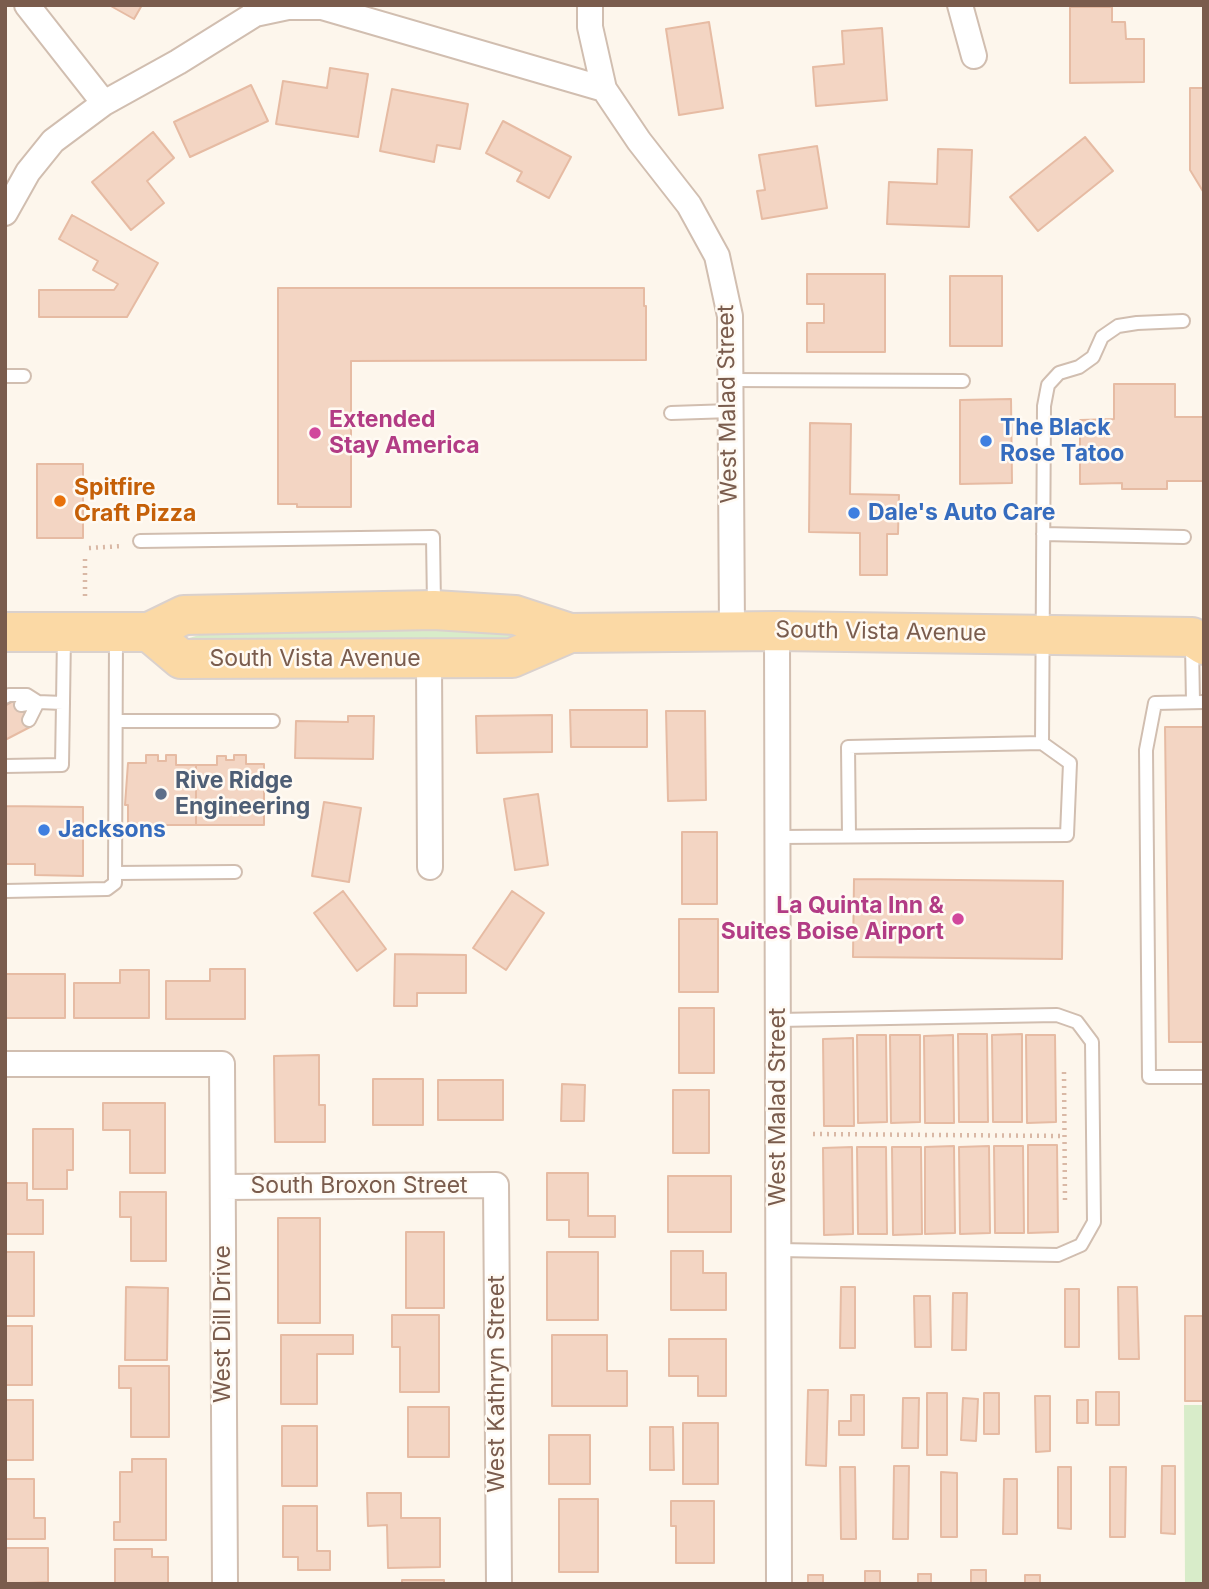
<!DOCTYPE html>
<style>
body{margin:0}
#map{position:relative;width:1209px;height:1589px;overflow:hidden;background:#fdf6ec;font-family:Inter,sans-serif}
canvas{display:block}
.frame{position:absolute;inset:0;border:7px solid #7a5c4d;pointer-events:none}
</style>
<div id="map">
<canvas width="1209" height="1589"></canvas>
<div class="frame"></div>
</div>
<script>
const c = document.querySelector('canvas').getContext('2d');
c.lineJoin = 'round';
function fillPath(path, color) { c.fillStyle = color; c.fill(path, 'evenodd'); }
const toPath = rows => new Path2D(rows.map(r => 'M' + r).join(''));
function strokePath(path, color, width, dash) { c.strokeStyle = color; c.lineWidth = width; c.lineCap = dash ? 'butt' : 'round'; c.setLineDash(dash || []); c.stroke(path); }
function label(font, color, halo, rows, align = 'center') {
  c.font = font + ' Inter,sans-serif'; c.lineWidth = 5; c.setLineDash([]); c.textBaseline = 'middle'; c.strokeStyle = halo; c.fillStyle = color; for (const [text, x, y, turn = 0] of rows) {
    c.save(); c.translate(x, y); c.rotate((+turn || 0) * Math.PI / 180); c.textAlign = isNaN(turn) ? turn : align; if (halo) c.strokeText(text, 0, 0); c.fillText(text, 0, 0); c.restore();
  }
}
fillPath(toPath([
 [349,629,525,630,509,640,182,640,210,632],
 [1184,1405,1204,1405,1204,1584,1185,1584]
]), '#d8ecc9');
const building = toPath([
 [109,5,142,5,134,19,109,5],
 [1070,7,1112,7,1112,22,1125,22,1126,39,1144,39,1144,82,1070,83,1070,7],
 [709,22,723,108,679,115,666,29,709,22],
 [882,28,887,100,816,106,813,67,844,64,842,31,882,28],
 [330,68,368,74,358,137,276,124,283,81,327,88,330,68],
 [251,85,268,121,190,157,174,122,251,85],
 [1190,88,1204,88,1204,193,1190,170,1190,88],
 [392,89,468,104,460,149,437,145,434,162,380,151,392,89],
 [503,121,571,157,549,198,517,181,522,172,486,153,503,121],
 [153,132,174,158,147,181,164,203,131,230,92,182,153,132],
 [1085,137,1113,171,1038,231,1010,197,1085,137],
 [817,146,827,208,762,219,757,191,765,190,759,155,817,146],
 [938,149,972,150,969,227,887,224,889,182,937,184,938,149],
 [72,215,158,263,127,317,39,317,39,290,114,290,118,284,93,270,98,261,59,239,72,215],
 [807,274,885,274,885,352,807,352,807,323,824,323,824,304,807,304,807,274],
 [950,276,1002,276,1002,346,950,346,950,276],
 [278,288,644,288,644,306,646,306,646,360,351,361,351,507,297,507,297,504,278,504,278,288],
 [1114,384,1175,384,1175,417,1204,417,1204,481,1167,481,1167,489,1122,489,1122,483,1080,484,1080,420,1114,419,1114,384],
 [1011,399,1012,483,960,484,960,400,1011,399],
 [810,423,851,424,850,494,899,495,898,534,887,534,887,575,860,575,860,533,809,532,810,423],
 [37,464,83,464,83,538,37,538,37,464],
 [17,699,32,726,5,740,5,706,17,699],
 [570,710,647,710,647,747,571,747,570,710],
 [666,711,705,711,706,800,668,801,666,711],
 [552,715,552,752,477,753,476,716,552,715],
 [348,716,374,716,373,759,295,758,296,721,348,722,348,716],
 [1165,727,1204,727,1204,1042,1169,1042,1165,727],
 [146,755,158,755,158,761,166,761,166,755,176,755,176,765,196,765,196,825,128,825,128,805,125,805,128,763,146,763,146,755],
 [234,755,246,755,246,764,264,764,264,825,196,825,196,765,217,765,217,756,226,756,226,760,234,760,234,755],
 [538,794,548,865,515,870,504,799,538,794],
 [324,802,361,808,349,882,312,876,324,802],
 [6,806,83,807,83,876,35,875,35,864,5,864,6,806],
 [682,832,717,832,717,904,682,904,682,832],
 [854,879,1063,881,1062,959,853,957,854,879],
 [343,891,386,949,357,971,314,913,343,891],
 [512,891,544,913,506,970,473,948,512,891],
 [679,919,718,919,718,992,679,992,679,919],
 [395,954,466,955,466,993,417,993,417,1006,394,1006,395,954],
 [210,969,245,969,245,1019,166,1019,166,981,210,981,210,969],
 [120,970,149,970,149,1018,74,1018,74,983,120,983,120,970],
 [5,974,65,974,65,1018,5,1018,5,974],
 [679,1008,714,1008,714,1073,679,1073,679,1008],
 [958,1034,987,1034,988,1122,959,1122,958,1034],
 [1022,1034,1022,1122,993,1122,992,1035,1022,1034],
 [857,1035,886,1035,887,1122,858,1123,857,1035],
 [890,1035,920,1035,920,1122,891,1123,890,1035],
 [953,1035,954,1123,925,1123,924,1036,953,1035],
 [1026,1035,1055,1035,1056,1122,1027,1123,1026,1035],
 [853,1038,854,1126,824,1126,823,1039,853,1038],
 [319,1055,319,1105,325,1105,325,1142,275,1142,274,1056,319,1055],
 [373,1079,423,1079,423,1125,373,1125,373,1079],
 [438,1080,503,1080,503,1120,438,1120,438,1080],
 [562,1084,585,1085,584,1121,561,1121,562,1084],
 [673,1090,709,1090,709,1153,673,1153,673,1090],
 [103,1103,165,1103,165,1173,130,1173,130,1130,103,1130,103,1103],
 [33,1129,73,1129,73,1170,67,1170,67,1189,33,1189,33,1129],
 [1028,1145,1057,1145,1058,1232,1028,1233,1028,1145],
 [954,1146,955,1233,925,1234,925,1147,954,1146],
 [989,1146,990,1233,960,1234,959,1147,989,1146],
 [994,1146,1023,1146,1024,1233,995,1233,994,1146],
 [852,1147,853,1234,824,1235,823,1148,852,1147],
 [857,1147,886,1147,887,1234,858,1234,857,1147],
 [892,1147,921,1147,922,1234,893,1235,892,1147],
 [547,1173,588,1173,588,1216,615,1216,615,1237,569,1237,569,1220,547,1220,547,1173],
 [668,1176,731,1176,731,1232,668,1232,668,1176],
 [5,1183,27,1183,27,1200,43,1200,43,1234,5,1234,5,1183],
 [120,1192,166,1192,166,1261,131,1261,131,1217,120,1217,120,1192],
 [278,1218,320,1218,320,1323,278,1323,278,1218],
 [406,1232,444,1232,444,1308,406,1308,406,1232],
 [671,1251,703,1251,703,1273,726,1273,726,1310,671,1310,671,1251],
 [5,1252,34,1252,34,1316,5,1316,5,1252],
 [547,1252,598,1252,598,1320,547,1320,547,1252],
 [126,1287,168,1288,167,1360,125,1360,126,1287],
 [841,1287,855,1287,855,1348,840,1348,841,1287],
 [1118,1287,1137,1287,1139,1359,1119,1359,1118,1287],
 [1065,1289,1079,1289,1079,1347,1065,1347,1065,1289],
 [953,1293,967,1293,966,1350,952,1350,953,1293],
 [914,1296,930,1296,931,1347,915,1347,914,1296],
 [392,1315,439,1315,439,1392,400,1392,400,1347,392,1347,392,1315],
 [1185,1316,1204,1316,1204,1401,1185,1401,1185,1316],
 [5,1326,32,1326,32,1385,5,1385,5,1326],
 [281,1335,353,1335,353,1354,317,1354,317,1404,281,1404,281,1335],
 [552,1335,607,1335,607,1371,627,1371,627,1406,552,1406,552,1335],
 [669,1339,726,1339,726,1396,698,1396,698,1376,669,1376,669,1339],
 [119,1366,169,1366,169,1437,131,1437,131,1388,119,1388,119,1366],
 [808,1390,828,1390,826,1466,806,1465,808,1390],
 [1096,1392,1119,1392,1119,1425,1096,1425,1096,1392],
 [927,1393,947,1393,947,1455,927,1455,927,1393],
 [984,1393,999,1393,999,1434,984,1434,984,1393],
 [851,1395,864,1395,864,1435,839,1435,839,1421,851,1421,851,1395],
 [1035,1396,1050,1396,1050,1451,1036,1452,1035,1396],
 [903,1398,919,1398,918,1448,902,1448,903,1398],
 [963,1398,978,1399,976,1441,961,1440,963,1398],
 [5,1400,33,1400,33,1460,5,1460,5,1400],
 [1077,1400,1088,1400,1088,1423,1077,1423,1077,1400],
 [408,1407,449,1407,449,1457,408,1457,408,1407],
 [683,1423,718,1423,718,1484,683,1484,683,1423],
 [282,1426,317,1426,317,1486,282,1486,282,1426],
 [650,1427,673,1427,674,1470,650,1470,650,1427],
 [549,1435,590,1435,590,1484,549,1484,549,1435],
 [132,1459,166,1459,166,1540,114,1540,114,1522,120,1522,120,1472,132,1472,132,1459],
 [894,1466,909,1466,908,1539,893,1539,894,1466],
 [1162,1466,1175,1466,1175,1534,1161,1533,1162,1466],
 [840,1467,855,1467,856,1539,841,1539,840,1467],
 [1058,1467,1071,1467,1071,1529,1058,1528,1058,1467],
 [1110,1467,1126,1467,1125,1537,1110,1537,1110,1467],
 [941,1472,957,1473,957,1537,941,1537,941,1472],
 [5,1479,34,1479,34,1518,45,1518,45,1539,5,1539,5,1479],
 [1004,1479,1017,1479,1017,1534,1003,1534,1004,1479],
 [367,1493,401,1493,401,1518,440,1518,440,1567,388,1568,387,1525,368,1526,367,1493],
 [559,1499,598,1499,598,1572,559,1572,559,1499],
 [671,1501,714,1501,714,1563,676,1563,676,1526,671,1526,671,1501],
 [283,1506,317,1506,317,1551,330,1551,330,1570,298,1570,298,1557,283,1557,283,1506],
 [5,1548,48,1548,48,1582,5,1584,5,1548],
 [115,1549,152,1549,152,1557,168,1557,168,1584,115,1584,115,1549],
 [971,1570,986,1570,986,1584,971,1584,971,1570],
 [865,1571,880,1571,880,1584,865,1584,865,1571],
 [918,1574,931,1574,931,1584,918,1584,918,1574],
 [808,1575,823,1575,823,1584,808,1584,808,1575],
 [1025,1575,1040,1575,1040,1584,1025,1584,1025,1575],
 [402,1580,444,1580,444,1584,402,1584,402,1580]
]);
fillPath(building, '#f3d5c3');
strokePath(building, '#e6bba3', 2);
const service = toPath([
 [5,376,24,376],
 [731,380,963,381],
 [671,413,731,411],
 [1043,534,1184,537],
 [140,541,433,537,434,605],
 [1192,644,1193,702],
 [5,697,9,695,27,695,38,702,63,703,64,635],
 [1204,702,1155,703,1146,750,1149,1077,1204,1077],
 [21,705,38,702,29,720],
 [116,721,273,721],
 [5,766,62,765,63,703],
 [849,836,848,747,1042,743,1044,406,1048,385,1059,373,1079,367,1093,357,1102,337,1118,326,1137,323,1183,321],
 [778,837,1067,835,1070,763,1042,743],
 [116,873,235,872],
 [5,891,107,889,115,883,116,635],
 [778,1020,1057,1015,1077,1022,1092,1042,1094,1222,1081,1245,1058,1255,779,1250]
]);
const minor = toPath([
 [27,5,104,103],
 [590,5,590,27,604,89,639,141,689,205,717,256,730,316,732,631],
 [960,5,974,56],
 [255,14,288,7,322,7,604,89],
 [5,213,28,172,53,141,104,103,178,62,255,14,255,5],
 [777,631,779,1584],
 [429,659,430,867],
 [5,1064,222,1064,225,1584],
 [223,1187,496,1185,499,1584]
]);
const primary = toPath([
 [5,632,149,632,184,615,434,610,515,615,570,633,777,631,1192,637,1204,645],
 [149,632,181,659,512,658,570,633]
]);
strokePath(service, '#d1beb0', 16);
strokePath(minor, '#d1beb0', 28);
strokePath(primary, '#dad1cd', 42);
strokePath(toPath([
 [89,548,123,546],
 [85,559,85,600],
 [1064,1072,1065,1203],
 [813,1134,1064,1136]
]), '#d9b8a5', 4.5, [2, 5]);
strokePath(service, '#fff', 12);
strokePath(minor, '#fff', 24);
strokePath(primary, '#fbd9a5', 38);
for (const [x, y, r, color] of [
 [315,433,7,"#d1479c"],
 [986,441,7,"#3f7fe0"],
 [60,501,7,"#e8710a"],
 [854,513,7,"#3f7fe0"],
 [161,794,7,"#5c6f8a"],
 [44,830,7,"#3f7fe0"],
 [958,919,7,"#d1479c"]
]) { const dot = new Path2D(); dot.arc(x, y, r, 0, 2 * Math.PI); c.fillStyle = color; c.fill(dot); strokePath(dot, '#fffaf3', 2.5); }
label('23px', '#7a5c4d', '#fffaf3', [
 ["West Malad Street",728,404,-91],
 ["South Vista Avenue",881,632,1],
 ["South Vista Avenue",315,659],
 ["West Malad Street",778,1107,-90],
 ["South Broxon Street",359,1186],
 ["West Dill Drive",223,1324,-90],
 ["West Kathryn Street",497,1384,-90]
]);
label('bold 23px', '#b23c85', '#fffaf3', [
 ["Extended",329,420],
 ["Stay America",329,446],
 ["La Quinta Inn &",944,906,"right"],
 ["Suites Boise Airport",944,932,"right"]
], 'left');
label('bold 23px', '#366cbe', '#fffaf3', [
 ["The Black",1000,428],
 ["Rose Tatoo",1000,454],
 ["Dale's Auto Care",868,513],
 ["Jacksons",58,830]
], 'left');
label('bold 23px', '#c56008', '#fffaf3', [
 ["Spitfire",74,488],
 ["Craft Pizza",74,514]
], 'left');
label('bold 23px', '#4e5e75', '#fffaf3', [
 ["Rive Ridge",175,781],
 ["Engineering",175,807]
], 'left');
</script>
